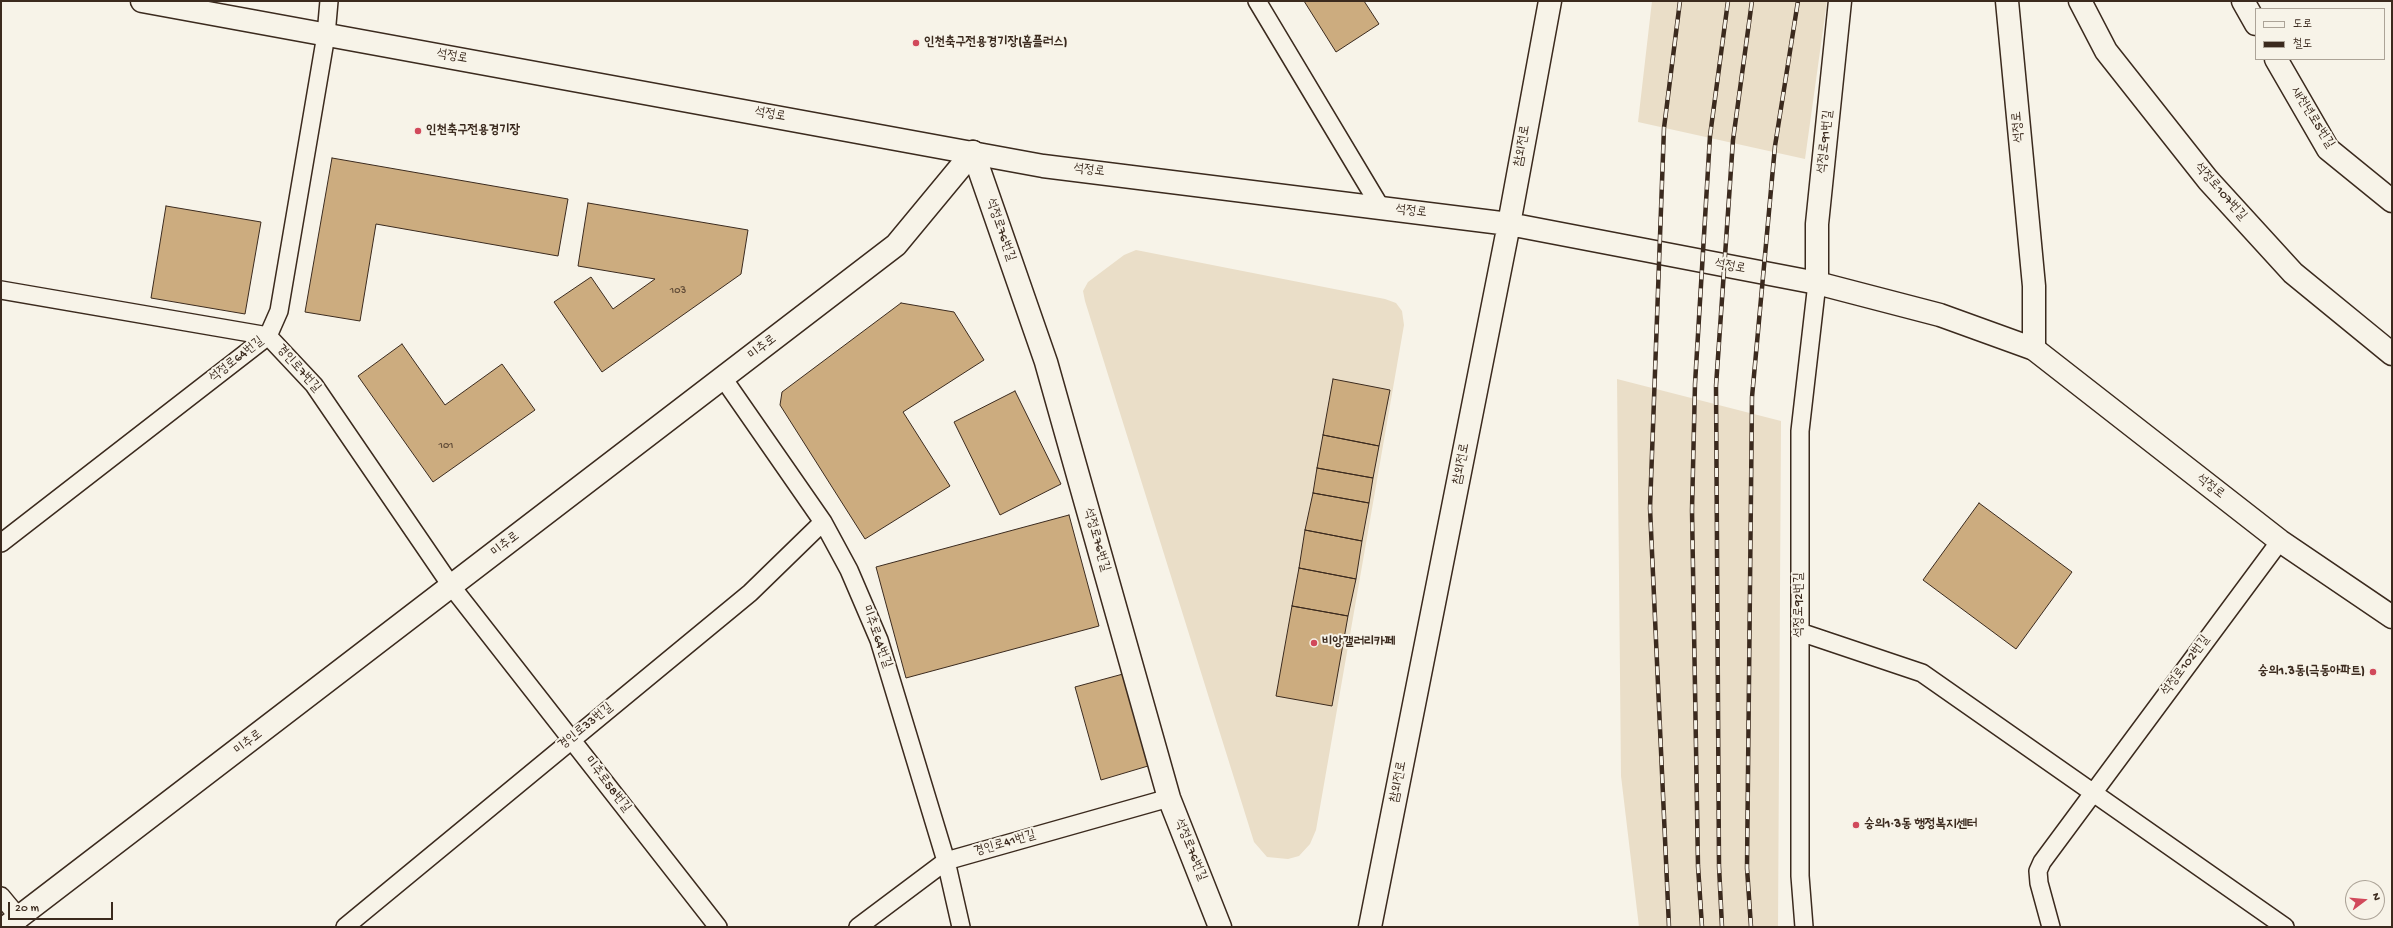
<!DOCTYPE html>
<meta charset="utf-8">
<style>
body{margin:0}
#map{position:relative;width:2393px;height:928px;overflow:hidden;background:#f7f3e8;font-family:"Gochi Hand","Poor Story",sans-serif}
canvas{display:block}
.frame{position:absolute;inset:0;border:2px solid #3b2a1e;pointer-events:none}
.legend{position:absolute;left:2255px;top:8px;width:130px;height:52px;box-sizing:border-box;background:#f7f3e8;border:1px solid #aca397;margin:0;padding:5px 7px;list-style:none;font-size:12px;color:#3b2a1e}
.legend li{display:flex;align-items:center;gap:8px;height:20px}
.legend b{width:20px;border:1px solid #aca397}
.north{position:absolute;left:2345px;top:880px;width:40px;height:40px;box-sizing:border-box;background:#f7f3e8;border:1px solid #aca397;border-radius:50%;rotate:74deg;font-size:11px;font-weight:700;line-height:16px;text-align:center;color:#3b2a1e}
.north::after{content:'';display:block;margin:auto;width:14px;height:18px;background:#d1495b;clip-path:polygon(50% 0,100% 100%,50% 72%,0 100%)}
.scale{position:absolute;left:8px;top:902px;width:105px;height:18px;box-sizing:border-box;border:2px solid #3b2a1e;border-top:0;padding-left:5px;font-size:12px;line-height:14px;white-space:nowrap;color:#3b2a1e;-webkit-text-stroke:3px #f7f3e8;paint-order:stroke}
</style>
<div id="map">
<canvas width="2393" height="928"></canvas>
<div class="frame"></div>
<ul class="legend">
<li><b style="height:5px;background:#f7f3e8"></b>도로</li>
<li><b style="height:5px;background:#3b2a1e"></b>철도</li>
</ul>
<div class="north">N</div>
<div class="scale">20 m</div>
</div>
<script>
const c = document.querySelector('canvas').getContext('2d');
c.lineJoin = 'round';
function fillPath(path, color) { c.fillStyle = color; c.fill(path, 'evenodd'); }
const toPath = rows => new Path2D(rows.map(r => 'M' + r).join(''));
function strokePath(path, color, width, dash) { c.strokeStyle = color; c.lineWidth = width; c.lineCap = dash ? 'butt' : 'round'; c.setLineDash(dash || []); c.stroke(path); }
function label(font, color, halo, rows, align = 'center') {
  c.font = font + ' "Gochi Hand","Poor Story",sans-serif'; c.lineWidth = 4; c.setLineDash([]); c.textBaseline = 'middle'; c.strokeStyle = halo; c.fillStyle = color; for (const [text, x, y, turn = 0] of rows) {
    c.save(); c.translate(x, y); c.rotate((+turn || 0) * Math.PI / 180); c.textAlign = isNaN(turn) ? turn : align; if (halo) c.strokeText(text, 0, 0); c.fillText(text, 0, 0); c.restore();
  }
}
fillPath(toPath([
 [1652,1,1827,1,1805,159,1638,122],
 [1136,250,1385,299,1396,303,1402,311,1404,325,1316,830,1310,844,1299,856,1288,859,1267,857,1254,842,1085,301,1083,291,1088,282,1124,255],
 [1617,379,1781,421,1778,927,1639,927,1621,776]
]), '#eadec8');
const building = toPath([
 [1304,1,1364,1,1379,24,1336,52,1304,1],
 [332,158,568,199,558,256,376,224,360,321,305,312,332,158],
 [588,203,748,230,741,274,602,372,554,302,591,277,613,309,655,279,578,266,588,203],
 [166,206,261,222,245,314,151,298,166,206],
 [901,303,954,312,984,360,903,412,950,486,865,539,780,405,782,392,901,303],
 [402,344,445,405,502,364,535,410,433,482,358,376,402,344],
 [1333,379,1390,390,1379,446,1323,435,1333,379],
 [1015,391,1061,484,1000,515,954,422,1015,391],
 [1323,435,1379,446,1373,478,1317,468,1323,435],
 [1317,468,1373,478,1369,503,1313,493,1317,468],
 [1313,493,1369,503,1362,541,1305,530,1313,493],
 [1979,503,2072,572,2016,649,1923,580,1979,503],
 [1069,515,1099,626,906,678,876,567,1069,515],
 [1305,530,1362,541,1356,579,1299,568,1305,530],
 [1299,568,1356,579,1348,616,1292,606,1299,568],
 [1292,606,1348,616,1332,706,1276,696,1292,606],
 [1123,674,1148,766,1101,780,1075,687,1123,674]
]);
fillPath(building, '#ccac7f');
strokePath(building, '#3b2a1e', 1);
const service = toPath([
 [1257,1,1381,208],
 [1,290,268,336,314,385,452,587,718,927],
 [723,378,823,522,849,570,879,640,946,861,961,927],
 [1,543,268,336,279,311,326,35,329,1],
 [1800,632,1922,673,2285,927],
 [1,896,20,919],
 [345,927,750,593,823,522],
 [858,927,946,861,1169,798],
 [1804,927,1800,876,1800,431,1817,283],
 [2051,927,2039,883,2038,871,2042,862,2280,541]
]);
const minor = toPath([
 [2007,1,2034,286,2034,349],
 [2080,1,2106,51,2208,180,2293,273,2392,354],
 [2243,1,2256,24],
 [2276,59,2328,149,2392,201],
 [973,152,1046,362,1169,798,1220,927],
 [1817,283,1817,224,1840,1]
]);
const secondary = toPath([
 [142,1,1043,166,1509,224,1817,283,1940,315,2034,349,2280,541,2392,617],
 [6,927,896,245,973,152],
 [1370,927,1509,224,1550,1]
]);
strokePath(service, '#3b2a1e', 20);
strokePath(minor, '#3b2a1e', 25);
strokePath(secondary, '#3b2a1e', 25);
strokePath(service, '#f7f3e8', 17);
strokePath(minor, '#f7f3e8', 22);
strokePath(secondary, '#f7f3e8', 22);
const rail = toPath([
 [1669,927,1650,508,1664,128,1680,1],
 [1702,927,1698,866,1692,510,1695,384,1710,136,1728,1],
 [1722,927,1719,866,1716,386,1733,140,1752,1],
 [1751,927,1747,868,1752,397,1775,146,1798,1]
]);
strokePath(rail, '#3b2a1e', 4.5);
strokePath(rail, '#f7f3e8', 3, [9]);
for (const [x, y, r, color] of [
 [916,43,4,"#d1495b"],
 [418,131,4,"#d1495b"],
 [1314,643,4,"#d1495b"],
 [2373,672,4,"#d1495b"],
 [1856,825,4,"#d1495b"]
]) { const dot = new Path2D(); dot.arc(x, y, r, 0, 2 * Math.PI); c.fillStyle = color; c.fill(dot); strokePath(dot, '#f7f3e8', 1.5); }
label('11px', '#5f4a36', null, [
 ["103",678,291],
 ["101",446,446]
]);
label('bold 13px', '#3b2a1e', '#f7f3e8', [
 ["인천축구전용경기장(홈플러스)",924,43],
 ["인천축구전용경기장",426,131],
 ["비앙갤러리카페",1322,643],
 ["숭의1.3동(극동아파트)",2365,672,"right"],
 ["숭의1·3동 행정복지센터",1864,825]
], 'left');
label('13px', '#3b2a1e', '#f7f3e8', [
 ["석정로",452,57,10],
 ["석정로",770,115,10],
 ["새천년로5번길",2312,118,58],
 ["석정로",2019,127,-95],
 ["석정로91번길",1826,142,-84],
 ["참외전로",1523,146,-80],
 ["석정로",1089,171,7],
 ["석정로107번길",2220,192,49],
 ["석정로",1411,212,7],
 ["석정로76번길",1000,230,71],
 ["석정로",1730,267,11],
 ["미추로",763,348,-38],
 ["석정로64번길",237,360,-38],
 ["경인로7번길",298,369,48],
 ["참외전로",1462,464,-79],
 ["석정로",2210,487,38],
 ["석정로76번길",1096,540,74],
 ["미추로",506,545,-38],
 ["석정로92번길",1800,605,-90],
 ["미추로64번길",876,637,70],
 ["석정로102번길",2186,666,-53],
 ["경인로33번길",586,727,-39],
 ["미추로",249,743,-38],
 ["참외전로",1399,782,-79],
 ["미추로58번길",607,785,52],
 ["경인로41번길",1005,844,-16],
 ["석정로76번길",1190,850,68]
]);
</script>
